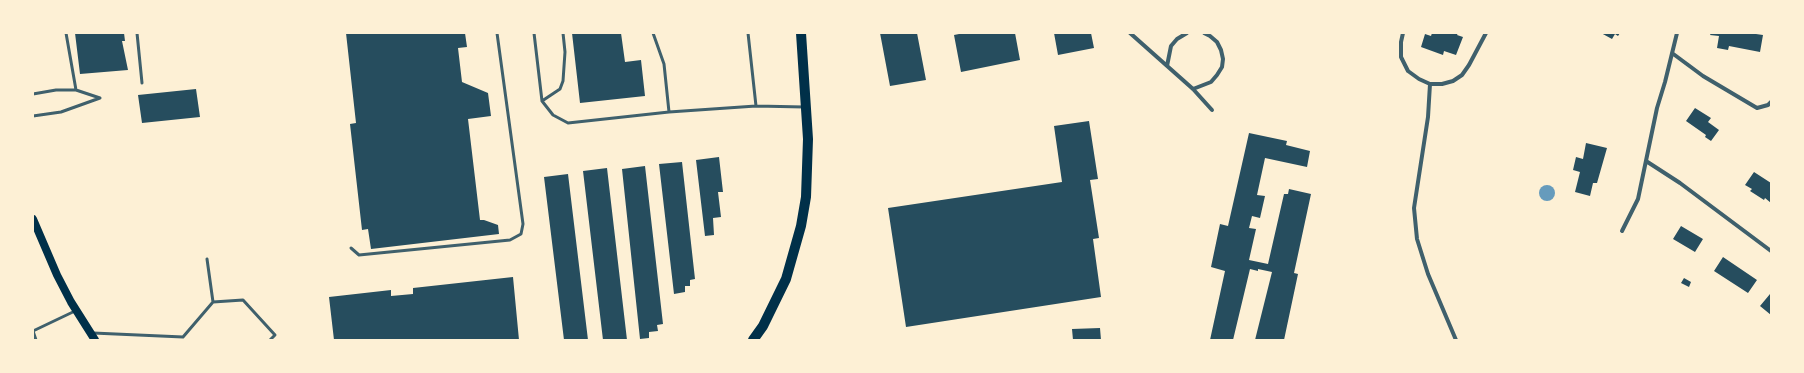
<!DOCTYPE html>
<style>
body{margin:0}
#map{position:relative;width:1804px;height:373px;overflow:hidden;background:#fdf0d5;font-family:Literata,serif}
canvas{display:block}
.frame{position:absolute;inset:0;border:34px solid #fdf0d5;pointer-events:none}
</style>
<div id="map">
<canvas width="1804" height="373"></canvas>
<div class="frame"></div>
</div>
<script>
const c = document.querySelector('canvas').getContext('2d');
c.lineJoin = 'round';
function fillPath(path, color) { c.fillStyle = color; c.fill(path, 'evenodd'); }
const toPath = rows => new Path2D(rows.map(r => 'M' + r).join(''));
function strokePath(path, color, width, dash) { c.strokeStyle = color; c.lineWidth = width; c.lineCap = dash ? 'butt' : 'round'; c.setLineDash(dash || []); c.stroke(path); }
fillPath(toPath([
 '1539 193a8 8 0 1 1 16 0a8 8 0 1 1-16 0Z'
]), '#669bbc');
fillPath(toPath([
 [75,33,124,33,125,41,122,41,128,70,80,74],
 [346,33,465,33,467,47,458,48,462,82,488,93,491,116,468,119,480,220,484,220,498,225,499,234,371,249,368,229,362,230,350,124,356,123],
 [572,33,621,33,625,62,641,60,645,96,580,103],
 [880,33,917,33,926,80,890,86],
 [964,33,1015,33,1020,60,961,72,954,35],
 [1054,33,1091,33,1094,48,1058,55],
 [1432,33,1458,33,1457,35,1463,37,1456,55,1444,51,1443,55,1421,47,1425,34,1431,36],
 [1601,33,1620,33,1618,36,1615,34,1612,39],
 [1711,33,1749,33,1763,35,1760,52,1729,46,1728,50,1717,48,1719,36,1710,35],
 [196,89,200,117,142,123,138,95],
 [1695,108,1711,118,1708,122,1719,130,1711,141,1705,137,1706,135,1686,121],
 [1089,121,1098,179,1090,180,1099,238,1093,239,1101,297,906,327,888,208,1062,182,1054,126],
 [1249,133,1287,141,1286,145,1310,151,1307,167,1265,158,1257,195,1265,196,1260,218,1252,216,1249,228,1256,229,1249,260,1268,264,1284,194,1288,194,1289,189,1311,194,1294,273,1298,274,1284,340,1255,340,1272,272,1258,269,1258,271,1250,269,1233,340,1210,340,1225,271,1211,267,1220,224,1228,226],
 [1586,143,1607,148,1597,183,1593,183,1590,196,1575,192,1580,172,1573,170,1576,157,1583,159],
 [719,157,723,192,718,192,721,217,713,218,714,235,705,236,696,160],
 [682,162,695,279,690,280,690,286,685,286,685,292,674,294,659,164],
 [645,166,663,324,657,325,658,331,649,332,649,338,640,339,622,169],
 [607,168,627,340,603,340,583,171],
 [1754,172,1771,183,1771,203,1765,198,1764,200,1750,191,1752,189,1745,185],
 [568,174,588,340,564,340,544,177],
 [1681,226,1703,239,1695,252,1673,239],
 [1723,257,1757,280,1748,293,1714,271],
 [513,277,519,340,334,340,329,297,391,290,391,296,413,294,413,288],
 [1684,278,1691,282,1689,287,1681,283],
 [1770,294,1771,295,1771,315,1760,306],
 [1100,328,1101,340,1073,340,1072,329]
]), '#264d5e');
strokePath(toPath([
 [66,33,76,90],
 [137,33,142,83],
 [534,33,542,101,553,115,568,123,669,112,756,106,748,33],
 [653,33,664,64,669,112],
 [33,94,56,90,76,90,100,98],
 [542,101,560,89,563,81,565,52,563,33],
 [756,106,804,107],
 [33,116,61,112,100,98],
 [351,248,359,255,510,240,521,234,523,224,497,33],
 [213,302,243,300,275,335,270,340],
 [93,333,183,337,213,302,207,259],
 [36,340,33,331,75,311]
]), '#3f606c', 3);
strokePath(toPath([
 [1130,33,1193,89,1212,110],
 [1403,33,1401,42,1401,57,1408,71,1419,79,1430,84,1442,84,1453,81,1462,75,1469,65,1486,33],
 [1672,53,1703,76,1757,108,1768,105,1771,102],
 [1167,66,1171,46,1177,39,1187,33],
 [1430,84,1428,117,1414,208,1417,239,1428,274,1456,340],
 [1193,89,1211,82,1217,75,1222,67,1223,59,1221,50,1217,42,1210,36,1204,33],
 [1646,161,1680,183,1771,251],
 [1622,231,1638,199,1657,108,1665,82,1677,33]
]), '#3f606c', 4);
strokePath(toPath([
 [33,219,57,275,71,302,95,340]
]), '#003049', 8);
strokePath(toPath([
 [753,340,763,326,786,279,801,226,806,197,808,139,801,33]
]), '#003049', 10);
</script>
